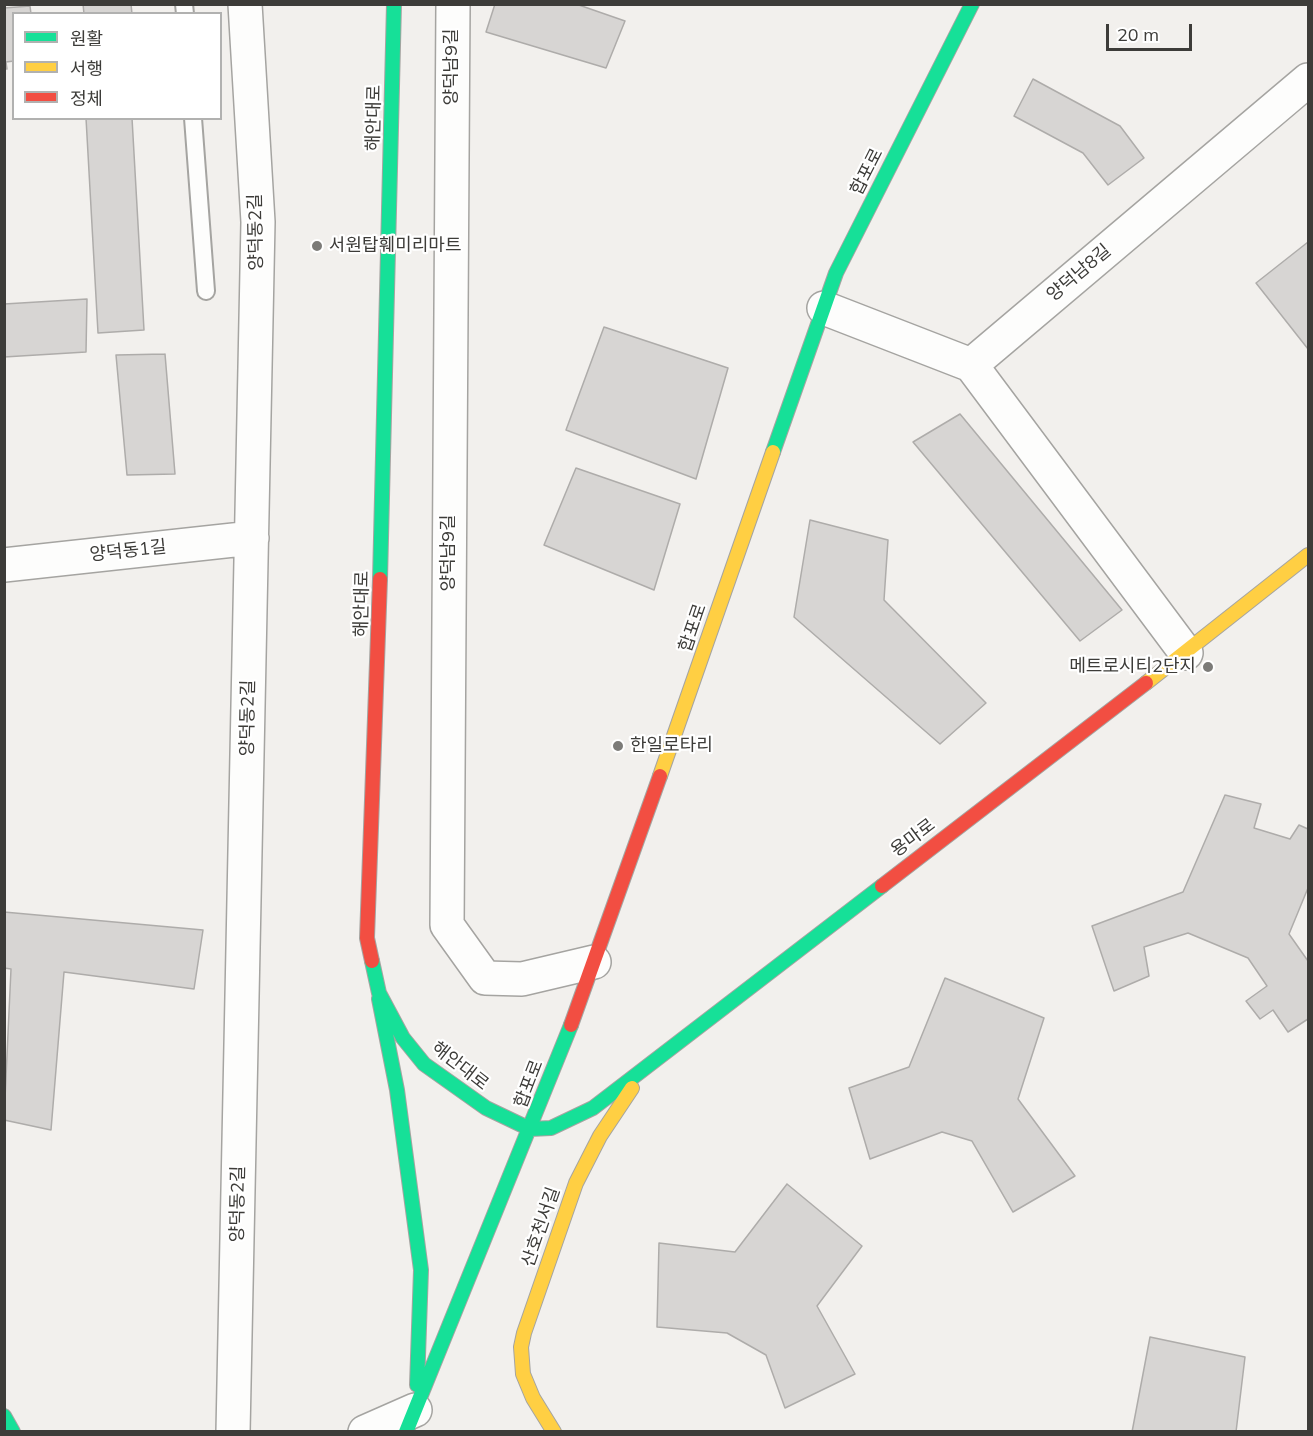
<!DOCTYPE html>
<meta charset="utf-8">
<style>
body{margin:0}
#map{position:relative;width:1313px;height:1436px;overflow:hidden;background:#f2f0ed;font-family:Mulish,"Noto Sans KR",sans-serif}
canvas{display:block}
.frame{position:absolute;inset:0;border:6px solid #3d3c39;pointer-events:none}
.legend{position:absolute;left:12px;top:12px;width:210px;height:108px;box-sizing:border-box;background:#fff;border:2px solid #b1b1b0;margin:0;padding:8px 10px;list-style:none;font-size:18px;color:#3d3c39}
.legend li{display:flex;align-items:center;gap:12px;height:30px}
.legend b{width:30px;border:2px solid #b1b1b0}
.scale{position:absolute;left:1106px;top:24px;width:86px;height:27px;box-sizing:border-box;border:3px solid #3d3c39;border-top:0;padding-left:8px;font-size:18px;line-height:21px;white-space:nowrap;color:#3d3c39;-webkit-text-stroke:4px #fff;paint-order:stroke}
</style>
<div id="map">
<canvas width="1313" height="1436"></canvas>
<div class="frame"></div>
<ul class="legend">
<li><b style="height:8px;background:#16e098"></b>원활</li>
<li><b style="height:8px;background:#ffcf43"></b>서행</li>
<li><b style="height:8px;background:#f24e42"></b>정체</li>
</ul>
<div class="scale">20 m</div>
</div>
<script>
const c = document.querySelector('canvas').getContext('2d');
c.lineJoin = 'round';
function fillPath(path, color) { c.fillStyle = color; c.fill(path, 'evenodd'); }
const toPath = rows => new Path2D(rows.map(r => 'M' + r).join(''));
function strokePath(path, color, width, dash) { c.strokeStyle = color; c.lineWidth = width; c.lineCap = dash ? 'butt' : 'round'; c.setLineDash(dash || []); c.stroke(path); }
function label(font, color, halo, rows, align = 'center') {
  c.font = font + ' Mulish,"Noto Sans KR",sans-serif'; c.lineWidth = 4.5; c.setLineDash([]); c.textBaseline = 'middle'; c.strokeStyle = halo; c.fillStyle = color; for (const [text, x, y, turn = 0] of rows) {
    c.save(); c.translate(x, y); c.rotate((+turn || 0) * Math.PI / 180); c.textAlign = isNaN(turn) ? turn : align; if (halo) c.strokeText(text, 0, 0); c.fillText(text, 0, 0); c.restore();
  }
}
const building = toPath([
 [83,4,131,4,132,14,84,14,83,4],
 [495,4,576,4,625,21,606,68,486,32,495,4],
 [30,6,31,14,14,14,14,61,6,62,7,69,4,69,4,8,30,6],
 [1033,79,1120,126,1144,158,1108,185,1083,153,1014,116,1033,79],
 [86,118,132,118,144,330,98,333,86,118],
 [1308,242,1308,349,1256,283,1308,242],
 [87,299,86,352,4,357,4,304,87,299],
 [604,327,728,368,696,479,566,430,604,327],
 [165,354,175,474,127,475,116,355,165,354],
 [960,414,1122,610,1080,641,913,442,960,414],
 [576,468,680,504,654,590,544,545,576,468],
 [810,520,888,540,884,600,986,703,940,744,794,617,810,520],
 [1225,795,1261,804,1254,828,1290,839,1299,825,1308,829,1308,888,1289,934,1308,961,1308,1019,1288,1032,1273,1010,1260,1019,1246,1001,1267,986,1248,958,1188,933,1144,947,1149,976,1114,991,1092,926,1183,892,1225,795],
 [4,912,203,930,194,989,64,972,51,1130,4,1120,11,969,4,968,4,912],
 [945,978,1044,1018,1018,1099,1075,1176,1013,1212,972,1141,942,1132,870,1159,849,1088,909,1067,945,978],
 [787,1184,862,1246,817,1306,855,1374,785,1408,766,1355,727,1333,657,1327,659,1243,735,1252,787,1184],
 [1150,1337,1245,1357,1236,1432,1132,1432,1150,1337]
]);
fillPath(building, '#d7d5d3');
strokePath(building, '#aeacaa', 1.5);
const lane = toPath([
 [184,4,185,14],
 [193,118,206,291]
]);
const street = toPath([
 [453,4,447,925,485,978,522,979,594,962],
 [824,308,971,365],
 [971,365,1308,80],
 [971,365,1186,653],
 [4,565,252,538],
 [233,1432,258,222,245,4],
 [365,1432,415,1410]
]);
const fast = toPath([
 [773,452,836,273,972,4],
 [380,579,394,4],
 [372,961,379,993,403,1038,424,1064,486,1108,530,1129],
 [379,999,397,1090,421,1270,417,1385],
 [530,1129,551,1128,593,1108,882,886],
 [4,1416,13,1432],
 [406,1432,571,1025]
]);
const slow = toPath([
 [1146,683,1308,555],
 [660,776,773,452],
 [554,1432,533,1398,523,1374,521,1347,524,1333,576,1183,600,1136,632,1088]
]);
const jam = toPath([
 [882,886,1146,683],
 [372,961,367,938,380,579],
 [571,1025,660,776]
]);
strokePath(lane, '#a5a4a1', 20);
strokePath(street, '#a5a4a1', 36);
strokePath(fast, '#a5a4a1', 16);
strokePath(slow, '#a5a4a1', 16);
strokePath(jam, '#a5a4a1', 16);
strokePath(lane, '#fdfdfc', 16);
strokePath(street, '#fdfdfc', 33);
strokePath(fast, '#16e098', 14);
strokePath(slow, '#ffcf43', 14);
strokePath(jam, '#f24e42', 14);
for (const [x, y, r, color] of [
 [317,246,6,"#7c7b78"],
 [1208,667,6,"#7c7b78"],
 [618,746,6,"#7c7b78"]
]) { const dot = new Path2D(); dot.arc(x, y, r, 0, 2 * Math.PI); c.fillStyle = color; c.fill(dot); strokePath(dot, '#fff', 2); }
label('18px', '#3d3c39', '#fff', [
 ["양덕남9길",452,67,-90],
 ["해안대로",374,118,-89],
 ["합포로",867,172,-63],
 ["양덕동2길",256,232,-91],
 ["양덕남8길",1079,273,-40],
 ["양덕동1길",128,551,-6],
 ["양덕남9길",449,553,-90],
 ["해안대로",362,604,-89],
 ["합포로",693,628,-71],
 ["양덕동2길",248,718,-89],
 ["용마로",913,838,-37],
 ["해안대로",460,1066,38],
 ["합포로",529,1084,-69],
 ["양덕동2길",238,1204,-89],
 ["산호천서길",541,1227,-71]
]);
label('18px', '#3d3c39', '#fff', [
 ["서원탑훼미리마트",329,246],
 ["메트로시티2단지",1196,667,"right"],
 ["한일로타리",630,746]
], 'left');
</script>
